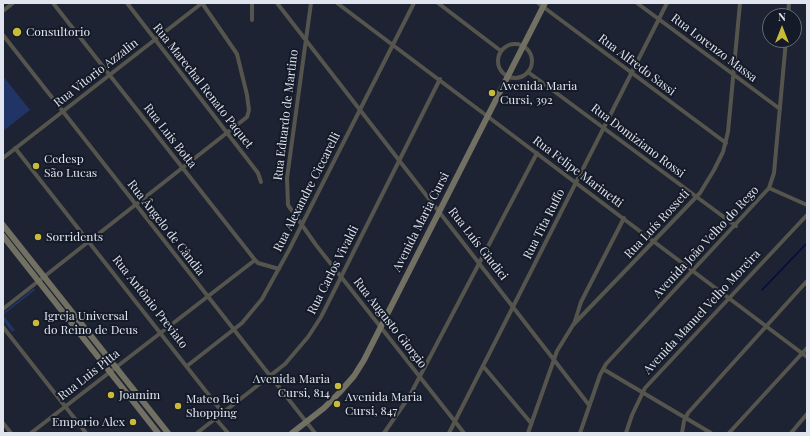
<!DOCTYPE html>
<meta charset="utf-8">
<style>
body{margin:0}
#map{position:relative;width:810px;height:436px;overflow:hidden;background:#1d2332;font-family:"Playfair Display",serif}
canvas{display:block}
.frame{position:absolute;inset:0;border:4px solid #dfe4ee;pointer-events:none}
.north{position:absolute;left:762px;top:8px;width:40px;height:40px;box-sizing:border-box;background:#141a27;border:1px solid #656b77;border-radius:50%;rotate:0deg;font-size:11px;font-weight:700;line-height:16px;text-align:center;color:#dfe4ee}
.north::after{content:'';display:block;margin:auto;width:14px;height:18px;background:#c9bb3a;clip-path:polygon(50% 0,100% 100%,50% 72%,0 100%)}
</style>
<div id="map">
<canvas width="810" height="436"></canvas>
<div class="frame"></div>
<div class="north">N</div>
</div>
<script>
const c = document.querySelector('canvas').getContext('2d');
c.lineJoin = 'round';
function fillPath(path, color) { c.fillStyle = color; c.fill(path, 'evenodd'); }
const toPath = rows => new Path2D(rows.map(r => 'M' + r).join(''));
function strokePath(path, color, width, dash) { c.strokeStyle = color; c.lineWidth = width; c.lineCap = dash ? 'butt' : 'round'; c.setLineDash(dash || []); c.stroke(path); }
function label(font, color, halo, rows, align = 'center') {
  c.font = font + ' "Playfair Display",serif'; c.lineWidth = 4; c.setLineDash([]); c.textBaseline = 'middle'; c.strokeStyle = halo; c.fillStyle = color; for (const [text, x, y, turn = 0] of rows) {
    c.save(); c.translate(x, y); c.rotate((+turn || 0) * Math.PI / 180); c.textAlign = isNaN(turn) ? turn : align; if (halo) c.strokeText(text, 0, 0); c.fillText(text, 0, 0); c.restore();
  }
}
fillPath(toPath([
 [3,76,30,110,3,131],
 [34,288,35,290,3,315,15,330,12,332,3,320,3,313]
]), '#213466');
strokePath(toPath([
 [762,290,807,243]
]), '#030b40', 1.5);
strokePath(toPath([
 [53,3,255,260,258,263,279,269],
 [127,3,258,173,261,182],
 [277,3,589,405],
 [311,3,287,178,288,205,316,245,464,433],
 [337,3,807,357],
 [438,3,501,51],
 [538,3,726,143],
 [637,3,780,109],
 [3,11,13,3],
 [788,16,789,3],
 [252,20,252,3],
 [3,35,315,433],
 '498 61a17 17 0 1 1 34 0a17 17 0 1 1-34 0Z',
 [528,72,736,226],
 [15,148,223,413],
 [3,158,202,3],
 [769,188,807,205],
 [3,309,247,117,249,110,247,95,237,54,202,3],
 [574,324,581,302,624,218],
 [3,327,86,433],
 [187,366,242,323,262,299,289,250,414,3],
 [483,366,531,423],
 [603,369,711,433],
 [215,418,228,433],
 [3,423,11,433],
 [31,433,255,260],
 [197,433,285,364,308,337,321,317,440,79],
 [384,433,409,397,537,153],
 [449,433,667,3],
 [528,433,557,351,573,325,700,193,714,170,723,152,728,132,740,3],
 [580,433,600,375,606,364,769,188,774,173,786,40],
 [626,433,632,415,645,388,807,215],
 [682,433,684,421,688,413,807,281],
 [729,433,807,348],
 [791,433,807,414]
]), '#55554d', 4);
strokePath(toPath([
 [3,225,168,433],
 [3,236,158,433],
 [292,433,324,408,339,393,354,376,364,360,545,3]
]), '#717063', 6);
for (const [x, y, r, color] of [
 [17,32,5,"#c9bb3a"],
 [492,93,4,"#c9bb3a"],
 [36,166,4,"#c9bb3a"],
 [38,237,4,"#c9bb3a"],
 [36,323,4,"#c9bb3a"],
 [338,386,4,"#c9bb3a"],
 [111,395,4,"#c9bb3a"],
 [337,404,4,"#c9bb3a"],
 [178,406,4,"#c9bb3a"],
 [133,422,4,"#c9bb3a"]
]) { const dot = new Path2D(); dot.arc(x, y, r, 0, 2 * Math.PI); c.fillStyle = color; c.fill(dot); strokePath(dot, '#141a27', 1.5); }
label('12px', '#dfe4ee', '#141a27', [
 ["Consultorio",26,32],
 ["Avenida Maria",500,86],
 ["Cursi, 392",500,100],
 ["Cedesp",44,159],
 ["São Lucas",44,173],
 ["Sorridents",46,237],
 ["Igreja Universal",44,316],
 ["do Reino de Deus",44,330],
 ["Avenida Maria",330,379,"right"],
 ["Cursi, 814",330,393,"right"],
 ["Joamim",119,395],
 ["Avenida Maria",345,397],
 ["Cursi, 847",345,411],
 ["Mateo Bei",186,399],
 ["Shopping",186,413],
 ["Emporio Alex",125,422,"right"]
], 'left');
label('12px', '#dfe4ee', '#141a27', [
 ["Rua Lorenzo Massa",714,48,37],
 ["Rua Alfredo Sassi",637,65,37],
 ["Rua Vitorio Azzalin",96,73,-38],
 ["Rua Marechal Renato Paquet",203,86,52],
 ["Rua Eduardo de Martino",286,115,-83],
 ["Rua Luis Botta",170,136,52],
 ["Rua Domiziano Rossi",638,141,37],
 ["Rua Felipe Marinetti",578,172,37],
 ["Rua Alexandre Ciccarelli",307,192,-63],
 ["Avenida Maria Cursi",421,222,-63],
 ["Rua Tita Ruffo",544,224,-63],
 ["Rua Luís Rosseti",657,224,-47],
 ["Rua Ângelo de Cândia",166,228,52],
 ["Avenida João Velho do Rego",706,242,-47],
 ["Rua Luís Giudici",478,244,52],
 ["Rua Carlos Vivaldi",333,270,-63],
 ["Rua Antônio Previato",150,302,52],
 ["Avenida Manuel Velho Moreira",702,312,-47],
 ["Rua Augusto Giorgio",390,323,52],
 ["Rua Luis Pitta",89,375,-38]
]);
</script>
